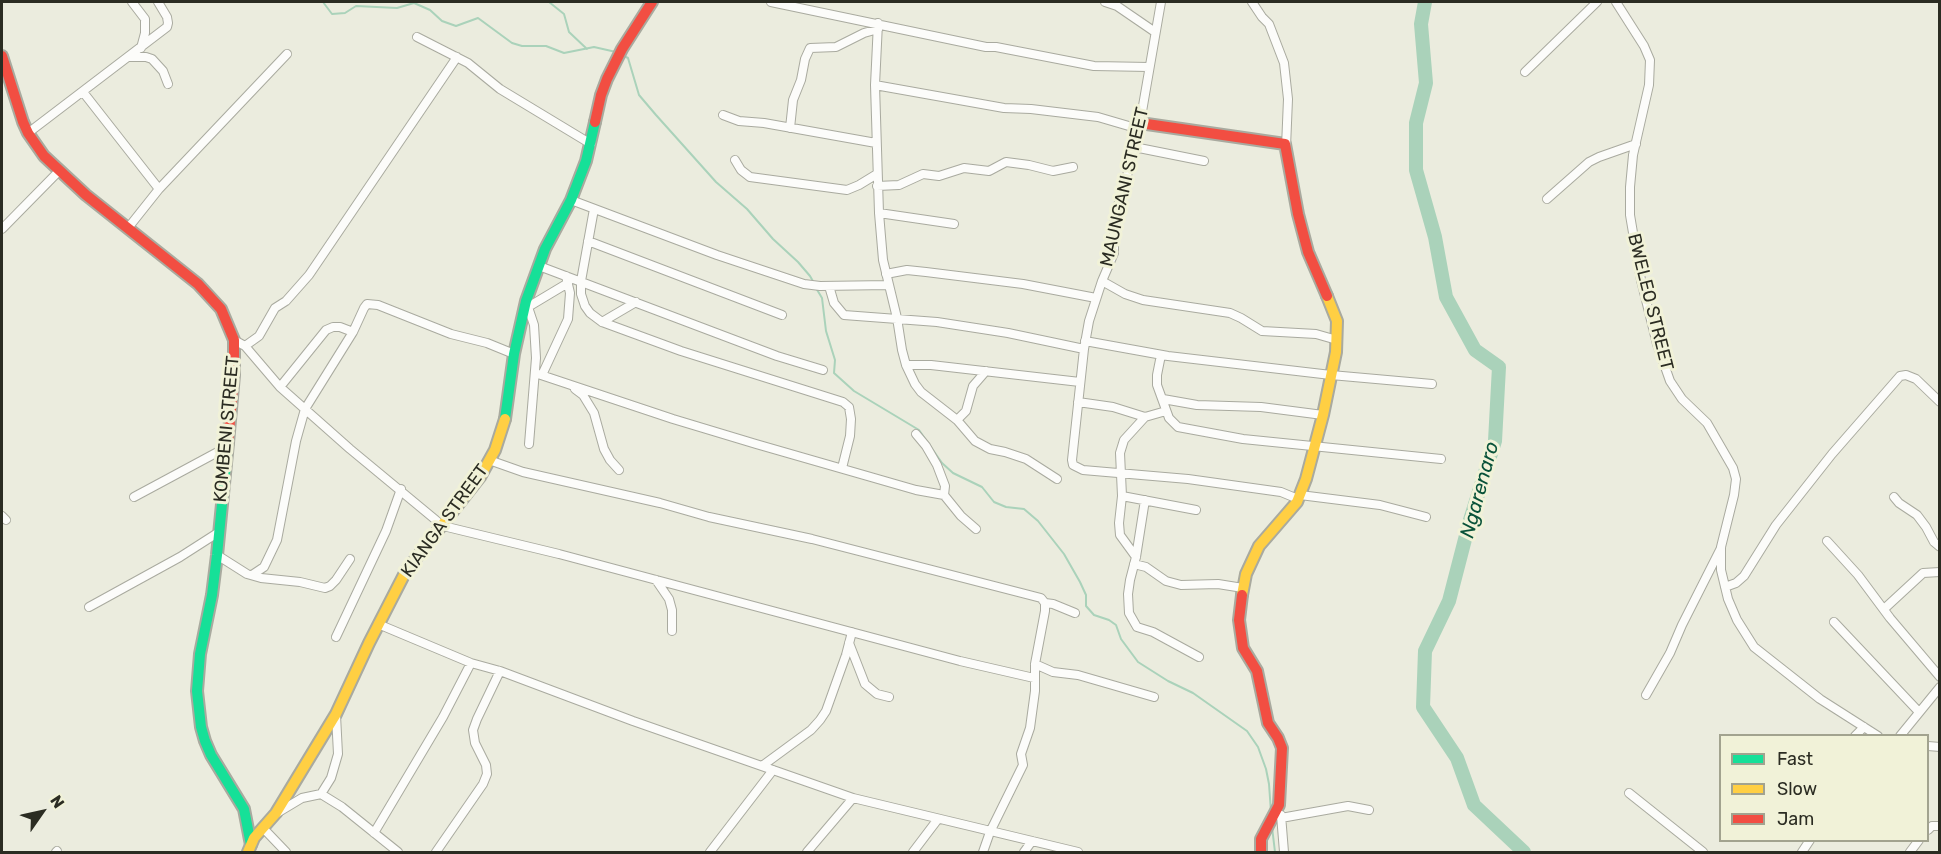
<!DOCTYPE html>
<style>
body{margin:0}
#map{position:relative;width:1941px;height:854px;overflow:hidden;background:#ebecde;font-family:Rubik,sans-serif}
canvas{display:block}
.frame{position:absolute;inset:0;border:3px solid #2b2c22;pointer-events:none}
.legend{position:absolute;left:1719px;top:734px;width:210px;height:108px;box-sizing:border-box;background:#f1f2d8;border:2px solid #a2a38f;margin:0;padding:8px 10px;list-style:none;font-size:18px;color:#2b2c22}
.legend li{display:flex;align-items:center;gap:12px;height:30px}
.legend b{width:30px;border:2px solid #a2a38f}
.north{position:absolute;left:12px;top:782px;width:60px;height:60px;-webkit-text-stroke:4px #f1f2d8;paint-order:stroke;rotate:56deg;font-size:16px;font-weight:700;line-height:24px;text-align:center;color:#2b2c22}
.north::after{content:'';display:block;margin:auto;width:21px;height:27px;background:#2b2c22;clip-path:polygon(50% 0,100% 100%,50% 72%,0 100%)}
</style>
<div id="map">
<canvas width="1941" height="854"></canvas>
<div class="frame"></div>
<ul class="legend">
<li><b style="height:8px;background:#16e098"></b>Fast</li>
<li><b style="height:8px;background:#ffcf43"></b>Slow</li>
<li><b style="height:8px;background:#f24e42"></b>Jam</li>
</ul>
<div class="north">N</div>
</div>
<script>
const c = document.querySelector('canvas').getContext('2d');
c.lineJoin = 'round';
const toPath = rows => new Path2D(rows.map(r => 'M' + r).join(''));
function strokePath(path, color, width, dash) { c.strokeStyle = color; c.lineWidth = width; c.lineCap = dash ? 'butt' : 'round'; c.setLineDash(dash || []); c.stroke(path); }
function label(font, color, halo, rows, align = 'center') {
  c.font = font + ' Rubik,sans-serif'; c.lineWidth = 6; c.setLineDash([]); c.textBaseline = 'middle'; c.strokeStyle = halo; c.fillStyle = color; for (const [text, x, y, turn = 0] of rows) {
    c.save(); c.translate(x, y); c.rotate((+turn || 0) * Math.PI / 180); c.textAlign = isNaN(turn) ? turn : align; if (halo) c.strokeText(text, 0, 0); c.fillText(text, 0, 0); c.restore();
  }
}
strokePath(toPath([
 [323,2,332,14,345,13,356,6,397,8,414,3,430,10,442,21,456,26,478,18,512,43,522,46,546,46,564,53,594,47,616,52],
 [549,2,564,14,569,32,587,49],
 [624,56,628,58,639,95,656,115,716,182,747,209,773,239,798,262,810,276,814,283],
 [816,288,822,298,826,331,835,360,834,373,854,391,919,430,942,463,953,473,982,487,994,502,1006,507,1024,509,1038,521,1064,554,1080,582,1086,595,1086,606,1094,615,1109,620,1116,625,1121,639,1138,662,1168,681,1193,693,1247,731,1258,747,1266,769,1269,784,1271,812],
 [1272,827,1275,852]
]), '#aad2ba', 2);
strokePath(toPath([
 [1425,2,1421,24,1426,83,1416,123,1416,170,1435,237,1446,297,1475,350,1499,367,1495,441,1470,520,1449,601,1425,651,1423,707,1457,758,1474,805,1524,852]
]), '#aad2ba', 14);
const street = toPath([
 [132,2,145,19,145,33,141,48],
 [771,2,986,47,996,47,1094,66,1149,67],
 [1105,2,1117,6,1155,32],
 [1161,2,1140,123,1124,188,1116,211,1114,224,1114,253,1102,281,1089,321,1084,349,1072,460,1073,465,1083,470,1188,479,1281,492,1298,499],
 [1252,2,1262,17,1269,24,1284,63,1288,99,1286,147],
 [1616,2,1644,46,1650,60,1649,85,1633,155,1630,187,1630,215,1641,280,1657,344,1670,381,1682,399,1707,423,1733,468,1736,479,1734,495,1721,547,1721,570,1728,599,1737,620,1754,647,1820,699,1878,736],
 [878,23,875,85,879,213,883,260,897,318,902,350,906,365,915,384,921,392,957,420,975,441,990,449,1005,452,1026,459,1057,479],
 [417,37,468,63,500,89,591,144],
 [130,57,146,57,152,59,163,71,168,84],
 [1525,72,1597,2],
 [875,85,1004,108,1031,109,1098,117,1139,129],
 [83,92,159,189],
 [723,115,739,121,764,123,876,143],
 [790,128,793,100,801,80,805,59,810,48,836,47,864,33,878,29],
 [28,133,167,27,168,23,167,17,158,2],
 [1134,147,1204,161],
 [735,160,741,170,750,177,847,190,859,185,877,174],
 [877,186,899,185,923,174,939,176,964,168,989,171,1006,162,1029,165,1053,171,1073,167],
 [1547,199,1589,162,1599,157,1636,144],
 [571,200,717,255,804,284,820,286,889,285],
 [594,209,581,281,581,294,585,306,590,313,602,322,681,351,843,402,849,407,851,419,850,436,842,468],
 [879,213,954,224],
 [128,228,159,189,287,54],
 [2,229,59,171],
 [588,241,782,315],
 [539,266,777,356,823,370],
 [886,274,907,270,926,272,1023,284,1096,298],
 [1102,281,1125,294,1143,300,1230,313,1241,318,1262,331,1316,334,1337,340],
 [829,286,834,303,844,315,937,322,1008,333,1084,349],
 [526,301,534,325,536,358,529,444],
 [528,307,568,283],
 [602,322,636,302],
 [234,340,245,346,280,387,350,449,443,526,559,554,960,661,1034,678],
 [1085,341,1168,356,1331,375,1432,384],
 [245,346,259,336,275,308,286,301,309,275,457,57],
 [1161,355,1157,375,1157,385,1169,418,1178,427,1243,439,1441,459],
 [906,365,931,365,1080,382],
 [535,373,673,419,756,444,916,490,944,495],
 [542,375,568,319,570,293,566,276],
 [280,387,326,330,333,327,340,327,353,332],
 [575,389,583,395,594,413,604,449,610,460,619,470],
 [1163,399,1197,405,1261,407,1323,415],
 [1078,402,1113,407,1145,417,1166,411],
 [957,420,966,411,973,386,986,371],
 [916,434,926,446,937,465,945,486,944,495,961,516,976,529],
 [489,460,523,472,660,503,709,517,812,539,1041,598,1045,603,1045,611,1035,664,1035,691,1030,728,1021,754,1023,765,990,832,983,852],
 [1300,495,1380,505,1426,517],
 [1122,496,1196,510],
 [134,497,227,447],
 [1894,497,1899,503,1917,515,1926,527,1934,542,1940,547],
 [1145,500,1136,557,1130,580,1128,594,1129,613,1137,627,1153,632,1199,657],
 [2,516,6,520],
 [1827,541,1858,575,1890,618,1940,677],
 [217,555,247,574,261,578,300,582,325,588,330,586,336,580,350,559],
 [1136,557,1120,535,1119,523,1122,496,1120,453,1124,440,1145,417],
 [1134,564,1146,567,1166,581,1181,585,1218,584,1243,588],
 [252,575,264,567,277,540,296,441,305,409,353,332,364,308,367,304,378,305,451,334,487,343,514,354],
 [656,580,669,599,672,610,672,631],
 [1725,587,1736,583,1744,576,1776,525,1832,454,1900,376,1906,375,1916,379,1940,402],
 [1045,603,1053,604,1075,613],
 [89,607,180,557,219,532],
 [1884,609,1923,573,1940,572],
 [1834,622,1919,712],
 [378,624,471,663,500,671,633,721,853,798,1078,852],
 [336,637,386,531,401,489],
 [849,643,865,684,877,694,889,697],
 [1035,664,1053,672,1078,675,1154,697],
 [1646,695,1670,653,1682,625,1721,548],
 [1855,736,1864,727],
 [1900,736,1940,687],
 [1928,746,1940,747],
 [762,766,811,730,820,720,826,711,846,655,852,632],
 [1629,793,1703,852],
 [321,794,331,778,338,754,336,715],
 [277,813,302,798,321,794,342,807,398,852],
 [1281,815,1284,852],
 [1281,818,1348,806,1369,810],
 [263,828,286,852],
 [1928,830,1932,826,1940,826],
 [374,833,443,717,471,663],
 [56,852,57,851],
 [436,852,483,784,487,774,486,765,475,743,473,730,477,719,500,671],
 [710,852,773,770],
 [807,852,853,798],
 [913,852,938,819],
 [1024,852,1032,841],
 [1802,852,1810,840],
 [1910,852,1919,840]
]);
const fast = toPath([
 [505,419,514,354,526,301,545,249,571,200,586,161,595,122],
 [228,443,217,555,212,595,200,654,197,691,201,727,205,741,211,755,244,809,251,845]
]);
const slow = toPath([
 [1242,595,1246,574,1259,546,1297,502,1306,479,1323,415,1336,352,1337,321,1327,296],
 [248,852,254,838,276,813,336,714,369,643,406,571,480,477,495,450,505,419]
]);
const jam = toPath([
 [2,56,23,122,28,133,44,156,86,195,198,284,221,309,234,340,234,375,228,443],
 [595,122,601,95,607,79,622,49,652,2],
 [1140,123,1285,144,1298,214,1308,252,1327,296],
 [1242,595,1239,620,1243,648,1257,671,1268,723,1278,738,1282,748,1279,805,1261,839,1261,852]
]);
strokePath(street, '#a9aa9f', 10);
strokePath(fast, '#a9aa9f', 14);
strokePath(slow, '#a9aa9f', 14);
strokePath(jam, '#a9aa9f', 14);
strokePath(street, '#fcfcfa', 8);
strokePath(fast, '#16e098', 10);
strokePath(slow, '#ffcf43', 10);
strokePath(jam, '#f24e42', 10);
label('18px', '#2b2c22', '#f1f2d8', [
 ["MAUNGANI STREET",1125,187,-77],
 ["BWELEO STREET",1650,302,76],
 ["KOMBENI STREET",227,429,-85],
 ["KIANGA STREET",445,521,-54]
]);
label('italic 20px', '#085239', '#f1f2d8', [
 ["Ngarenaro",1480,490,-75]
]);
</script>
